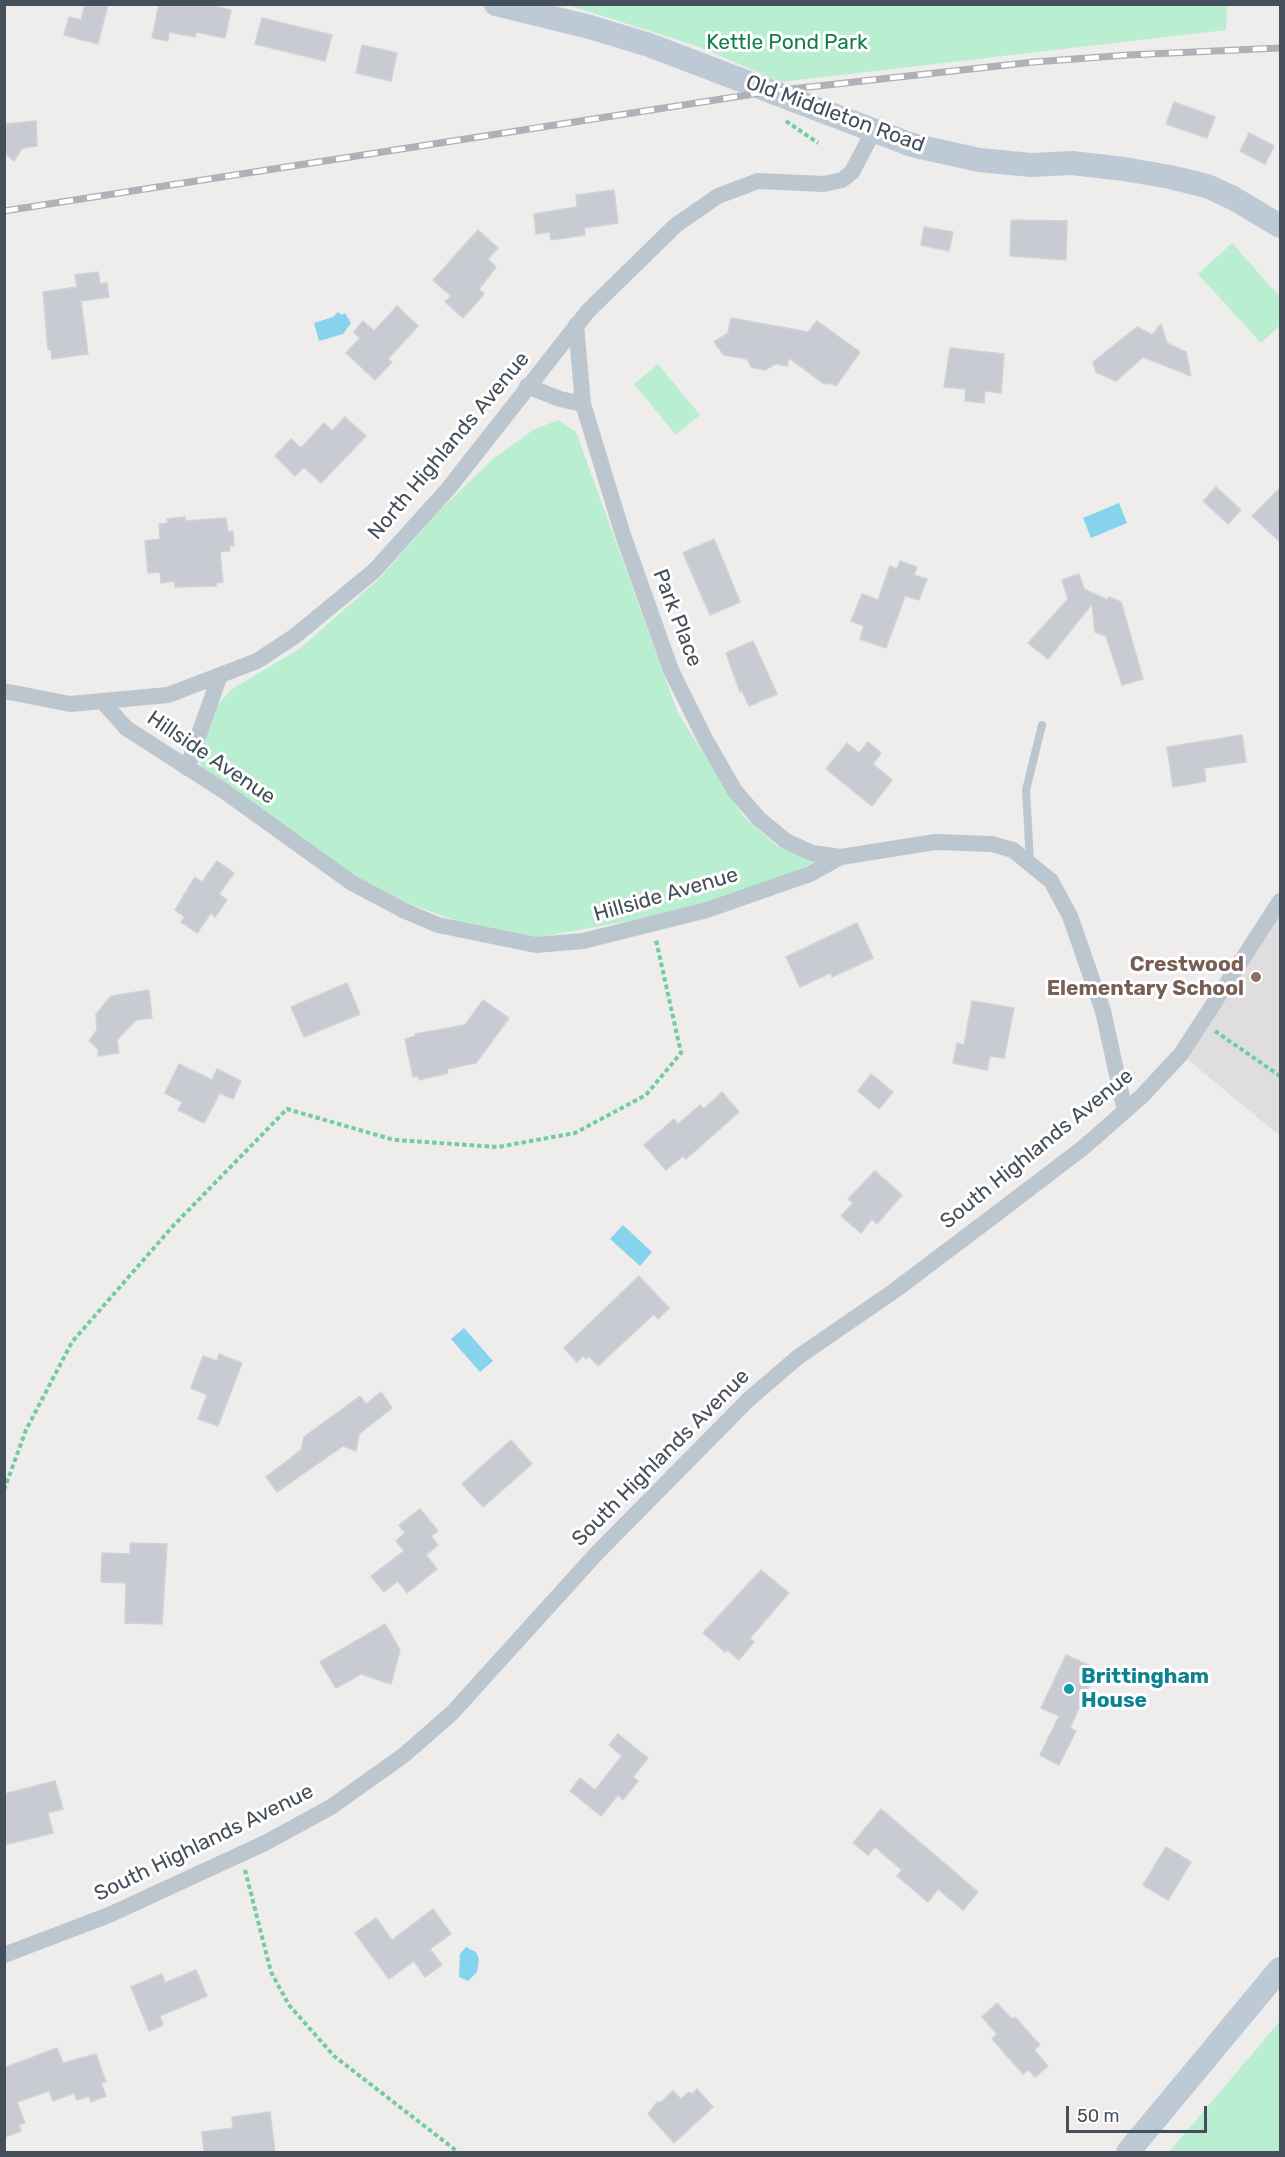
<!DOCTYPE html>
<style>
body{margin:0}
#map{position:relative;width:1285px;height:2157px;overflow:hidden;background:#efecec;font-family:Rubik,sans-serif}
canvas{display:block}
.frame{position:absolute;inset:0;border:6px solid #444f5a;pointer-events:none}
.scale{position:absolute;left:1066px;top:2106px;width:141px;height:27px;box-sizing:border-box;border:3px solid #444f5a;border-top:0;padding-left:8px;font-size:18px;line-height:21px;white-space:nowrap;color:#444f5a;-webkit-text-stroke:4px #fff;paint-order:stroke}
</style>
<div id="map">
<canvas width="1285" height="2157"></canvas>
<div class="frame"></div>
<div class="scale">50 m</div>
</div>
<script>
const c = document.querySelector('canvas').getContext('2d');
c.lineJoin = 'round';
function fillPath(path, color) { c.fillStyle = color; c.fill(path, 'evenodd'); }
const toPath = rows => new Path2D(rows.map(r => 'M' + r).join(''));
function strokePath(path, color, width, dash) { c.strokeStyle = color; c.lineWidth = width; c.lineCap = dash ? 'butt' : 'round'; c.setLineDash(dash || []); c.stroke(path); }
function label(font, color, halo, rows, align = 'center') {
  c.font = font + ' Rubik,sans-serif'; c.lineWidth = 6; c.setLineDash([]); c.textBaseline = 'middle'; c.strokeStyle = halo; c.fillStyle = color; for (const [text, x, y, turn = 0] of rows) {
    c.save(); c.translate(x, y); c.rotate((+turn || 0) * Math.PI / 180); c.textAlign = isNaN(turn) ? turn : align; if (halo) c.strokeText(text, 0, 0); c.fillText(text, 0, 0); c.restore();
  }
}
fillPath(toPath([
 [1280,901,1280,1136,1181,1054]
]), '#e0ddde');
fillPath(toPath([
 [568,5,1227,4,1227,5,1226,30,781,82,697,46],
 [1232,243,1280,297,1280,325,1261,343,1198,274],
 [658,364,700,415,676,435,634,384],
 [558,420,576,432,678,713,743,816,777,846,820,860,769,883,683,911,534,938,472,926,412,905,360,880,203,769,198,760,215,707,232,689,298,650,379,579,439,511,493,459,533,430],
 [1280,2021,1280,2152,1169,2152]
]), '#b9efd0');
fillPath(toPath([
 [338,312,342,315,345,313,351,323,343,334,319,341,314,323,333,317],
 [1119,503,1127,523,1091,538,1083,518],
 [623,1225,652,1252,640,1266,610,1239],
 [464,1328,493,1361,480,1372,451,1339],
 [466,1947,476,1952,479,1959,477,1972,468,1981,459,1977,460,1954]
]), '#85d3ed');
const building = toPath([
 [85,4,108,4,98,44,64,35,69,17,81,20,85,4],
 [159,4,204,4,231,10,225,38,196,32,195,37,169,32,168,41,152,38,159,4],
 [262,18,332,35,325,61,255,44,262,18],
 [362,45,397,53,391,81,356,73,362,45],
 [1174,102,1215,117,1207,138,1166,124,1174,102],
 [36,121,37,146,22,148,14,161,4,152,4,124,36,121],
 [1249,133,1274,146,1265,164,1240,151,1249,133],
 [614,190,618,223,584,228,585,235,551,240,550,232,536,234,534,214,577,207,576,195,614,190],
 [1011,220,1067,221,1066,260,1010,256,1011,220],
 [924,227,953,232,949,251,921,245,924,227],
 [478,230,498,248,488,259,496,267,479,289,484,294,463,318,445,302,451,296,433,280,478,230],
 [98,272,100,284,107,283,109,297,81,301,88,354,52,359,51,350,48,350,43,292,77,287,75,275,98,272],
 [397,306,418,326,388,359,392,362,375,380,346,353,360,338,354,332,363,321,374,331,397,306],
 [731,318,808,332,817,321,860,352,836,386,831,383,824,384,789,358,787,366,775,364,765,370,751,367,747,359,724,355,714,342,728,333,731,318],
 [1161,324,1167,343,1186,352,1191,376,1143,357,1116,381,1096,372,1093,362,1137,327,1152,335,1161,324],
 [950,348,1004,354,1001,393,985,391,984,403,965,401,966,389,944,387,950,348],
 [345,417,366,436,321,483,304,467,295,476,275,456,291,439,301,448,324,423,332,431,345,417],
 [1216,487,1241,510,1228,524,1203,501,1216,487],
 [1281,487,1281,543,1252,516,1281,487],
 [185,517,185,521,226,518,228,532,233,531,234,546,229,546,230,551,220,552,223,582,216,583,216,586,175,587,174,581,161,583,160,572,148,573,145,541,160,539,159,524,168,523,167,519,185,517],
 [714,539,740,602,710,615,683,553,714,539],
 [900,561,917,567,914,575,927,579,919,600,905,596,886,648,860,639,864,626,851,621,862,594,878,600,890,566,897,569,900,561],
 [1079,574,1084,589,1108,600,1109,597,1121,602,1143,679,1122,685,1106,636,1095,632,1092,604,1048,659,1028,643,1068,599,1062,580,1079,574],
 [753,641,777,694,749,706,742,691,740,692,726,653,753,641],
 [1242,735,1246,762,1204,768,1206,781,1173,787,1167,747,1242,735],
 [868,742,881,753,873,764,892,780,872,806,826,769,847,743,859,753,868,742],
 [217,861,234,873,219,894,227,900,215,917,211,913,197,933,181,922,185,917,175,910,195,877,202,882,217,861],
 [857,923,873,958,832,977,830,973,800,987,786,957,857,923],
 [347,983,360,1014,304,1037,291,1007,347,983],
 [149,990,152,1018,136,1020,117,1040,119,1053,98,1056,98,1049,89,1041,97,1030,96,1014,111,996,149,990],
 [483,1000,509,1018,476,1063,447,1069,448,1073,419,1080,418,1076,413,1077,405,1039,416,1036,415,1034,465,1025,483,1000],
 [972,1001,1014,1008,1004,1058,990,1056,987,1070,953,1063,957,1043,964,1045,972,1001],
 [179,1064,212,1080,217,1069,241,1081,233,1099,220,1093,204,1123,178,1110,182,1102,165,1093,179,1064],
 [871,1074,893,1092,879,1109,858,1091,871,1074],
 [722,1092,739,1112,686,1159,683,1156,666,1170,644,1145,674,1119,678,1124,700,1105,704,1109,722,1092],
 [875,1171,902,1195,877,1224,872,1219,861,1233,841,1216,853,1203,848,1199,875,1171],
 [639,1276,669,1308,658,1319,654,1314,598,1366,589,1356,586,1359,583,1356,577,1362,564,1348,639,1276],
 [219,1354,242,1363,218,1426,198,1419,207,1395,191,1388,203,1356,217,1361,219,1354],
 [381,1392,392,1408,359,1434,356,1451,343,1446,277,1492,266,1477,301,1450,304,1437,360,1396,366,1404,381,1392],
 [511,1440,532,1464,483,1507,462,1484,511,1440],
 [420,1509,438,1531,431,1536,438,1545,426,1555,437,1569,407,1593,398,1581,384,1592,371,1576,404,1551,396,1541,405,1533,399,1525,420,1509],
 [130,1543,167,1544,162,1624,125,1623,126,1583,101,1582,102,1553,130,1554,130,1543],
 [761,1570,789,1593,750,1638,754,1642,739,1660,727,1650,725,1652,703,1633,761,1570],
 [385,1624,400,1650,391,1684,361,1674,336,1688,320,1662,385,1624],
 [1066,1655,1097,1669,1070,1728,1076,1731,1059,1765,1040,1755,1059,1716,1041,1708,1066,1655],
 [618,1734,648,1758,633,1777,638,1781,623,1800,618,1795,601,1816,570,1791,580,1778,595,1790,622,1756,609,1745,618,1734],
 [55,1781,63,1809,48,1813,53,1833,4,1845,4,1794,55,1781],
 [881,1809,978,1892,963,1910,938,1889,928,1902,897,1876,902,1870,875,1847,868,1855,853,1843,881,1809],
 [1166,1847,1191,1862,1168,1900,1143,1885,1166,1847],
 [433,1909,451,1934,430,1949,442,1965,425,1977,414,1961,389,1979,355,1933,376,1918,392,1940,433,1909],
 [196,1970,207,1996,160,2016,163,2025,149,2031,131,1987,162,1974,165,1983,196,1970],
 [997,2003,1012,2019,1015,2017,1040,2045,1034,2050,1048,2066,1035,2077,1029,2070,1023,2074,992,2039,997,2034,982,2017,997,2003],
 [57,2048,63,2063,96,2054,106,2082,101,2083,106,2096,91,2102,89,2096,77,2100,74,2093,53,2101,49,2091,17,2102,25,2123,19,2125,21,2131,5,2137,4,2068,57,2048],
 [697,2089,713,2107,674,2143,648,2114,657,2102,661,2102,673,2091,681,2099,689,2092,692,2094,697,2089],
 [270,2112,275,2152,204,2152,202,2132,233,2128,232,2117,270,2112]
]);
fillPath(building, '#c9cbd2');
strokePath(building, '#d0d2d8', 1.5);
strokePath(toPath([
 [786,121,818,143],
 [1215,1031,1280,1076],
 [4,1490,26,1430,72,1342,173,1226,287,1109,394,1140,498,1147,575,1133,646,1095,681,1053,656,940],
 [245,1870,271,1972,289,2005,334,2056,458,2152]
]), '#70cda3', 4, [4.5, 3]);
strokePath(toPath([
 [1030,861,1026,790,1042,725]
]), '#bcc6cf', 8);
strokePath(toPath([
 [576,325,583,404,623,535,671,670,705,739,735,791,759,819,786,841,812,853,841,857],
 [527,386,560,399,583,404],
 [4,691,70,704,168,695,257,661,295,636,374,571,448,489,588,311,676,225,718,196,758,181,824,184,842,180,852,172,873,132],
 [102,701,126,728,224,791,352,883,405,911,438,925,536,945,583,941,707,910,810,874,841,857,935,842,992,844,1013,850,1051,881,1070,916,1103,1011,1125,1111],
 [187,768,220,675],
 [4,1955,109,1915,265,1843,331,1807,404,1755,452,1713,597,1553,748,1400,798,1357,894,1291,1008,1205,1084,1147,1142,1096,1181,1054,1280,901]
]), '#bcc6cf', 16);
strokePath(toPath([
 [496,4,590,27,649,45,912,145,979,160,1031,165,1072,163,1124,169,1170,177,1207,186,1233,198,1280,226],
 [1128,2152,1280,1969]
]), '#bec9d6', 24);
const rail = toPath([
 [4,211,773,91,1034,62,1128,55,1280,48]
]);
strokePath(rail, '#aeb1b7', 7);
strokePath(rail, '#fff', 4.5, [14]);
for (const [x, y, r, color] of [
 [1256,977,6,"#8d6e63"],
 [1069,1689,6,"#0f9aa8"]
]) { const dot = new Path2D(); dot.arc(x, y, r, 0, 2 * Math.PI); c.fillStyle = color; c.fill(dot); strokePath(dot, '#fff', 2); }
label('21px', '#147c4d', '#fff', [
 ["Kettle Pond Park",787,43]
]);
label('21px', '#444f5a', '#fff', [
 ["Old Middleton Road",835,114,20],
 ["North Highlands Avenue",449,446,-50],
 ["Park Place",677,618,69],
 ["Hillside Avenue",211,758,34],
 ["Hillside Avenue",666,895,-16],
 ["South Highlands Avenue",1037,1149,-39],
 ["South Highlands Avenue",661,1458,-45],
 ["South Highlands Avenue",204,1843,-26]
]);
label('bold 21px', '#785e54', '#fff', [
 ["Crestwood",1244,965],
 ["Elementary School",1244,989]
], 'right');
label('bold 21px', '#0d838f', '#fff', [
 ["Brittingham",1081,1677],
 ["House",1081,1701]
], 'left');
</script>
